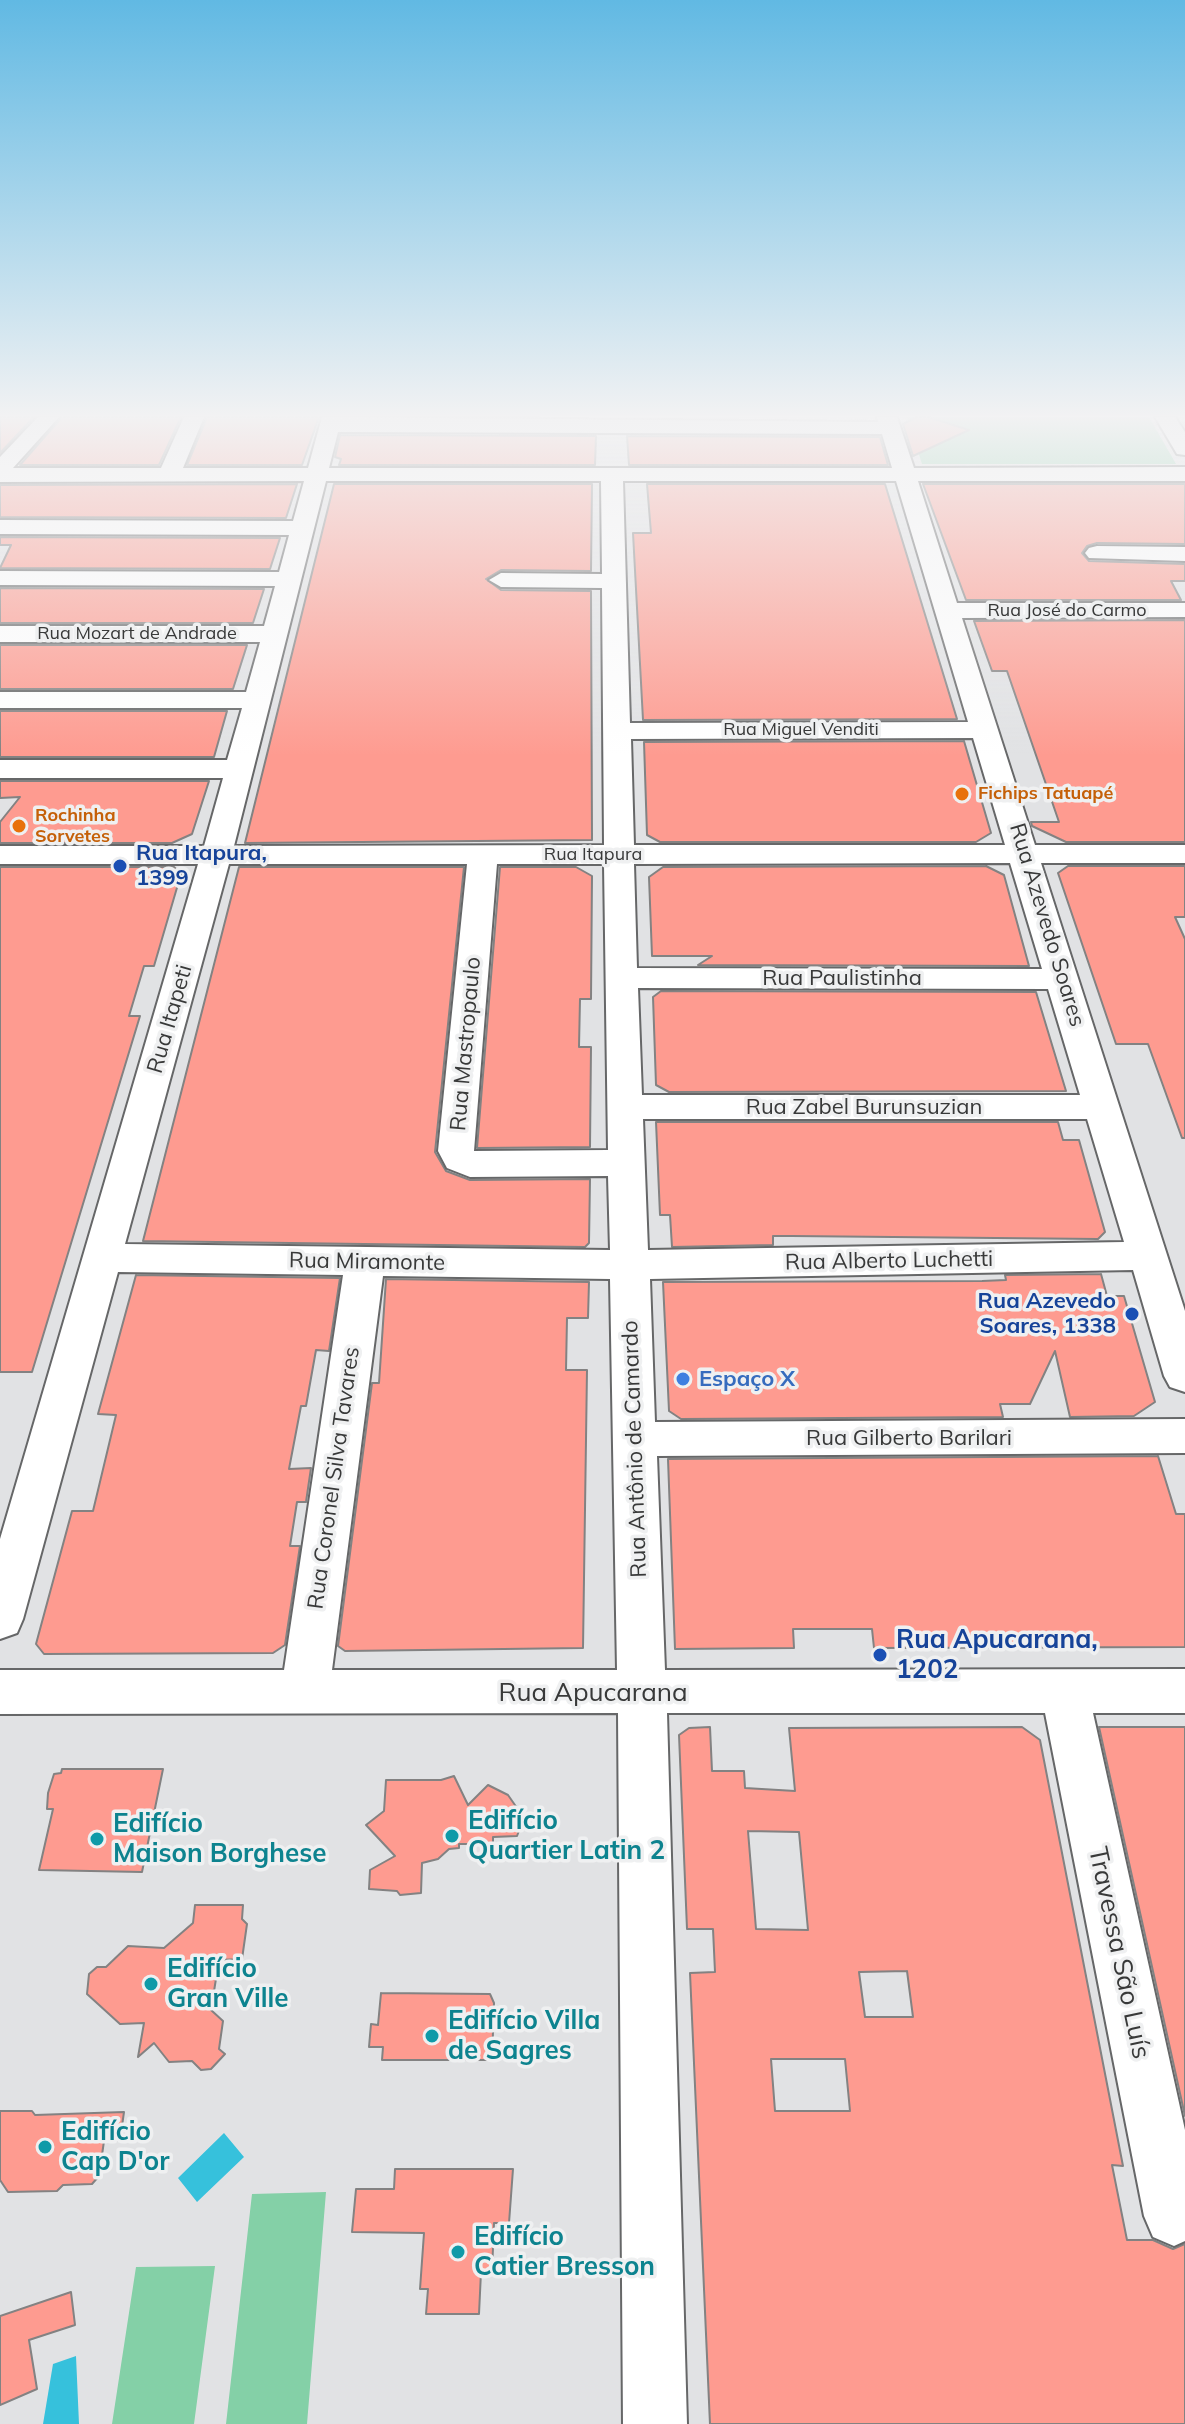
<!DOCTYPE html>
<meta charset="utf-8">
<style>
body{margin:0}
canvas{display:block;background:#e1e2e4}
</style>
<canvas width="1185" height="2424"></canvas>
<script>
const c = document.querySelector('canvas').getContext('2d');
c.lineJoin = 'round';
function fillPath(path, color) { c.fillStyle = color; c.fill(path, 'evenodd'); }
const toPath = rows => new Path2D(rows.map(r => 'M' + r).join(''));
function strokePath(path, color, width, dash) { c.strokeStyle = color; c.lineWidth = width; c.lineCap = dash ? 'butt' : 'round'; c.setLineDash(dash || []); c.stroke(path); }
function label(font, color, halo, rows, align = 'center') {
  c.font = font + ' Mulish,sans-serif'; c.lineWidth = 7; c.setLineDash([]); c.textBaseline = 'middle'; c.strokeStyle = halo; c.fillStyle = color; for (const [text, x, y, turn = 0] of rows) {
    c.save(); c.translate(x, y); c.rotate((+turn || 0) * Math.PI / 180); c.textAlign = isNaN(turn) ? turn : align; if (halo) c.strokeText(text, 0, 0); c.fillText(text, 0, 0); c.restore();
  }
}
fillPath(toPath([
 [907,417,1149,417,1176,464,922,464],
 [326,2192,307,2424,226,2424,252,2194],
 [215,2266,194,2424,112,2424,136,2267]
]), '#84d0a7');
fillPath(toPath([
 [224,2133,244,2157,197,2202,178,2178],
 [76,2356,79,2424,43,2424,53,2364]
]), '#36c1dc');
const building = toPath([
 [0,417,34,417,0,453,0,417],
 [62,417,181,417,159,465,20,465,62,417],
 [207,417,319,417,302,465,187,465,207,417],
 [917,417,928,417,969,430,913,456,903,424,917,417],
 [340,435,596,436,595,465,339,465,341,459,335,457,340,435],
 [627,436,880,437,888,465,629,465,627,436],
 [297,484,286,518,0,517,0,485,297,484],
 [334,484,592,484,591,571,501,570,486,579,501,590,591,591,592,840,245,843,334,484],
 [647,484,885,484,957,719,643,720,633,533,651,533,647,484],
 [923,484,1185,484,1185,544,1097,543,1087,546,1082,553,1089,561,1185,564,1185,581,1171,581,1181,600,966,600,923,484],
 [0,537,280,538,270,569,0,568,11,545,0,545,0,537],
 [0,588,264,589,253,623,0,623,0,588],
 [1185,620,1185,842,1066,842,1032,826,1031,822,1059,822,1007,671,992,671,974,621,1185,620],
 [0,645,247,645,233,689,0,689,0,645],
 [0,711,227,711,214,757,0,757,0,711],
 [964,741,991,833,976,842,660,842,647,835,644,742,964,741],
 [0,781,209,781,192,834,172,843,0,843,0,822,20,797,0,798,0,781],
 [986,866,1004,875,1029,966,698,965,712,956,652,956,649,877,663,867,986,866],
 [1068,866,1185,866,1185,917,1175,917,1185,939,1185,1138,1182,1138,1148,1044,1116,1044,1058,873,1068,866],
 [0,867,174,867,181,874,154,966,144,966,129,1016,140,1016,32,1372,0,1372,0,867],
 [239,867,464,867,435,1152,446,1171,470,1180,590,1179,589,1243,585,1247,143,1241,239,867],
 [500,867,576,867,592,876,591,999,580,999,579,1047,591,1047,590,1147,477,1148,500,867],
 [661,991,1036,992,1066,1091,669,1092,656,1085,653,997,661,991],
 [656,1122,1058,1122,1063,1140,1079,1140,1105,1232,1098,1239,791,1236,773,1236,773,1245,672,1247,670,1215,660,1215,656,1122],
 [1101,1274,1107,1296,1124,1296,1155,1402,1134,1416,1070,1417,1055,1351,1030,1404,1000,1404,1003,1417,681,1419,669,1411,663,1282,982,1281,1006,1280,1005,1275,1101,1274],
 [136,1275,340,1278,329,1351,316,1350,306,1406,301,1406,289,1469,311,1468,306,1502,297,1502,290,1546,300,1546,285,1645,273,1653,44,1654,36,1644,72,1511,93,1511,116,1415,98,1414,136,1275],
 [386,1279,589,1282,588,1318,567,1318,566,1370,587,1370,583,1648,345,1651,338,1646,372,1383,379,1383,386,1279],
 [1158,1456,1176,1514,1185,1514,1185,1647,874,1648,872,1629,793,1629,794,1648,675,1649,668,1459,1158,1456],
 [710,1727,712,1771,744,1771,745,1788,795,1791,789,1728,1022,1727,1040,1740,1123,2166,1112,2165,1127,2240,1153,2240,1173,2249,1185,2244,1185,2424,710,2424,690,1973,715,1972,713,1929,687,1929,679,1735,689,1728,710,1727],
 [748,1831,799,1832,808,1930,756,1929,748,1831],
 [907,1971,913,2017,865,2017,859,1972,907,1971],
 [771,2059,845,2059,850,2111,775,2111,771,2059],
 [1099,1727,1185,1727,1185,2116,1099,1727],
 [62,1769,163,1769,142,1872,39,1870,53,1809,47,1809,48,1793,54,1774,61,1773,62,1769],
 [454,1776,468,1805,488,1785,508,1795,524,1818,517,1836,493,1837,493,1844,459,1844,459,1848,449,1849,438,1859,422,1863,421,1893,400,1895,397,1891,369,1889,370,1870,395,1856,366,1825,384,1811,386,1780,441,1780,454,1776],
 [195,1905,243,1905,242,1919,247,1924,242,1959,219,1960,211,2010,223,2021,219,2049,225,2054,211,2069,201,2070,192,2061,169,2062,154,2043,138,2057,144,2023,120,2024,87,1994,89,1974,97,1967,106,1967,128,1946,164,1948,193,1923,195,1905],
 [381,1993,490,1994,494,2003,492,2060,382,2060,383,2047,369,2047,371,2024,378,2025,381,1993],
 [0,2111,32,2111,35,2115,124,2112,120,2140,104,2141,99,2176,92,2184,63,2185,57,2191,8,2192,0,2180,0,2111],
 [395,2169,513,2169,509,2223,494,2223,492,2272,481,2272,479,2314,426,2314,428,2289,420,2289,424,2233,352,2232,356,2189,394,2189,395,2169],
 [71,2292,75,2325,29,2340,37,2389,0,2405,0,2316,71,2292]
]);
fillPath(building, '#fe9b90');
strokePath(building, '#838282', 2);
const minor = toPath([
 [38,417,59,417,13,468,161,468,184,417,204,417,183,468,308,468,322,417,878,422,877,417,897,417,914,468,1185,467,1185,481,918,481,957,603,1185,603,1185,617,962,618,1035,845,1185,845,1185,863,1041,863,1185,1311,1185,1392,1170,1387,1164,1376,1133,1270,650,1279,655,1422,1185,1419,1185,1453,657,1456,665,1670,1185,1669,1185,1713,1093,1713,1185,2130,1185,2241,1174,2246,1153,2237,1144,2216,1045,1713,667,1713,687,2424,623,2424,618,1713,0,1714,0,1670,284,1670,343,1275,118,1272,23,1619,17,1633,0,1639,0,1539,198,864,0,864,0,846,204,846,223,778,0,778,0,760,227,760,242,708,0,708,0,692,246,692,260,642,0,642,0,626,264,626,275,586,0,585,0,571,279,572,289,535,0,534,0,520,293,521,304,481,0,482,0,457,38,417],
 [338,432,882,434,892,468,329,468,338,432],
 [326,481,601,481,602,574,501,573,489,580,501,587,602,588,604,845,234,846,326,481],
 [623,481,896,481,968,722,630,723,623,481],
 [973,738,1005,845,634,845,631,739,973,738],
 [1010,863,1042,969,637,968,634,864,1010,863],
 [229,864,467,864,438,1151,447,1168,470,1177,608,1176,610,1250,125,1244,229,864],
 [497,864,604,864,608,1150,474,1151,497,864],
 [638,988,1048,989,1080,1095,642,1095,638,988],
 [643,1119,1087,1119,1124,1242,648,1250,643,1119],
 [383,1276,610,1279,617,1670,332,1670,383,1276],
 [1155,417,1175,417,1185,432,1185,455,1177,454,1155,417],
 [1097,546,1185,547,1185,561,1089,558,1085,553,1089,548,1097,546]
]);
strokePath(minor, '#666768', 4);
fillPath(minor, '#fff');
const sky = c.createLinearGradient(0, 0, 0, 756);
sky.addColorStop(0, '#61b9e3');
sky.addColorStop(0.55, '#f2f2f3');
sky.addColorStop(1, '#f2f2f300');
c.fillStyle = sky;
c.fillRect(0, 0, 1185, 756);
for (const [x, y, r, color] of [
 [962,794,8,"#e8710a"],
 [19,826,8,"#e8710a"],
 [120,866,8,"#1a4fb4"],
 [1132,1314,8,"#1a4fb4"],
 [683,1379,8,"#3f7fe0"],
 [880,1655,8,"#1a4fb4"],
 [452,1836,8,"#0f9aa8"],
 [97,1839,8,"#0f9aa8"],
 [151,1984,8,"#0f9aa8"],
 [432,2036,8,"#0f9aa8"],
 [45,2147,8,"#0f9aa8"],
 [458,2252,8,"#0f9aa8"]
]) { const dot = new Path2D(); dot.arc(x, y, r, 0, 2 * Math.PI); c.fillStyle = color; c.fill(dot); strokePath(dot, '#eff0f1', 3); }
label('18px', '#383939', '#eff0f1', [
 ["Rua José do Carmo",1067,611],
 ["Rua Mozart de Andrade",137,634],
 ["Rua Miguel Venditi",801,730],
 ["Rua Itapura",593,855]
]);
label('bold 18px', '#c56008', '#eff0f1', [
 ["Fichips Tatuapé",978,794],
 ["Rochinha",35,816],
 ["Sorvetes",35,837]
], 'left');
label('bold 22px', '#164399', '#eff0f1', [
 ["Rua Itapura,",136,853],
 ["1399",136,878],
 ["Rua Azevedo",1116,1301,"right"],
 ["Soares, 1338",1116,1326,"right"]
], 'left');
label('22px', '#383939', '#eff0f1', [
 ["Rua Azevedo Soares",1047,925,73],
 ["Rua Paulistinha",842,978],
 ["Rua Itapeti",170,1019,-74],
 ["Rua Mastropaulo",466,1044,-85],
 ["Rua Zabel Burunsuzian",864,1107],
 ["Rua Alberto Luchetti",889,1261,-1],
 ["Rua Miramonte",367,1262,1],
 ["Rua Gilberto Barilari",909,1438],
 ["Rua Antônio de Camardo",635,1449,-92],
 ["Rua Coronel Silva Tavares",334,1478,-82]
]);
label('bold 22px', '#366cbe', '#eff0f1', [
 ["Espaço X",699,1379]
], 'left');
label('bold 26px', '#164399', '#eff0f1', [
 ["Rua Apucarana,",896,1640],
 ["1202",896,1670]
], 'left');
label('26px', '#383939', '#eff0f1', [
 ["Rua Apucarana",593,1693],
 ["Travessa São Luís",1119,1953,78]
]);
label('bold 26px', '#0d838f', '#eff0f1', [
 ["Edifício",468,1821],
 ["Quartier Latin 2",468,1851],
 ["Edifício",113,1824],
 ["Maison Borghese",113,1854],
 ["Edifício",167,1969],
 ["Gran Ville",167,1999],
 ["Edifício Villa",448,2021],
 ["de Sagres",448,2051],
 ["Edifício",61,2132],
 ["Cap D'or",61,2162],
 ["Edifício",474,2237],
 ["Catier Bresson",474,2267]
], 'left');
</script>
